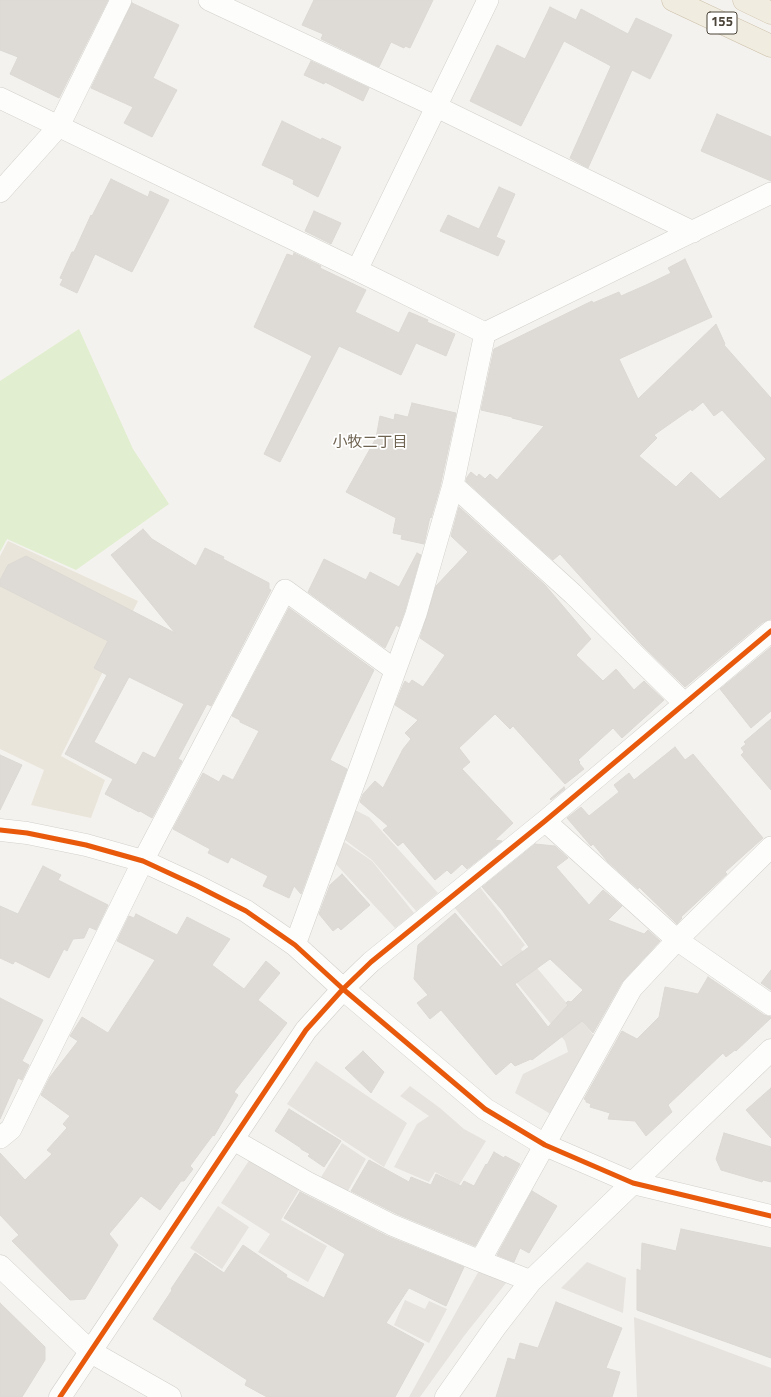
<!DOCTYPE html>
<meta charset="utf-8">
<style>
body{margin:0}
canvas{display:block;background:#f4f2ee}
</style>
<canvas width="771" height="1397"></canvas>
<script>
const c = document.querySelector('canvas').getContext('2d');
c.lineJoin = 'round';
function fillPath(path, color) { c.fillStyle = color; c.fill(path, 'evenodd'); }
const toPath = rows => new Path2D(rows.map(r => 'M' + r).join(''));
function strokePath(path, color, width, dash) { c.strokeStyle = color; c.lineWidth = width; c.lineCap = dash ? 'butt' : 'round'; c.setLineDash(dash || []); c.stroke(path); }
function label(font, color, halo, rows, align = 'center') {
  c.font = font + ' "Titillium Web","Noto Sans JP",sans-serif'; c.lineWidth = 3.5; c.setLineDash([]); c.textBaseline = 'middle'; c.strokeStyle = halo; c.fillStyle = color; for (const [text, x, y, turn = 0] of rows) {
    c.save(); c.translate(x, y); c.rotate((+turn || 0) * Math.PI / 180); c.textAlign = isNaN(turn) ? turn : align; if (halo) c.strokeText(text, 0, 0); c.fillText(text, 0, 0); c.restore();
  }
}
fillPath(toPath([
 [8,541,138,601,61,756,105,780,91,818,31,805,44,770,0,749,0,556]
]), '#eae5da');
fillPath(toPath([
 [79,329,133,449,169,504,76,570,7,539,0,552,0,381]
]), '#e1eecf');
fillPath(toPath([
 [351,808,369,817,438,893,416,911,372,860,341,837],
 [340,839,372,861,414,913,395,928,334,862],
 [479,886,525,945,521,949,596,1038,554,1116,515,1093,523,1074,568,1052,565,1041,454,907],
 [316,1061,407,1123,384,1167,287,1104],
 [410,1086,440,1108,464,1129,486,1141,459,1185,435,1172,429,1182,394,1167,417,1124,429,1116,400,1096],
 [342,1143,366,1159,344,1198,318,1182],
 [252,1156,302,1185,281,1220,327,1246,308,1282,258,1252,270,1234,221,1203],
 [218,1206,249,1227,222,1269,190,1248],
 [587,1262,626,1278,623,1313,561,1288],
 [481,1267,510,1278,464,1336,420,1397,409,1397],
 [405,1300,425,1309,429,1301,447,1309,429,1343,394,1325],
 [634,1317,771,1368,771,1397,637,1397]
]), '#e6e3df');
const building = toPath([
 [0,0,108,0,59,98,10,74,18,57,0,50,0,0],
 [314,0,433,0,410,48,405,46,404,48,391,42,379,67,321,39,323,34,302,25,314,0],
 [132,3,179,25,153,78,177,90,152,137,124,123,133,107,91,88,132,3],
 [550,7,576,20,581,9,628,34,636,18,672,35,650,79,632,70,588,168,570,158,611,66,564,41,521,126,470,101,497,45,525,59,550,7],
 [311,61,369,88,363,101,325,82,324,84,304,75,311,61],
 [717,114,771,137,771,181,701,151,717,114],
 [282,121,321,140,322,138,341,147,318,197,293,184,294,180,262,165,282,121],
 [111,179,148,197,150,191,169,200,132,272,95,254,77,293,60,285,63,279,60,278,72,252,74,252,91,215,92,216,111,179],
 [499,187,515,194,496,237,505,241,498,256,440,231,448,215,479,229,499,187],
 [314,211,341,223,331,244,305,231,314,211],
 [294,253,321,266,320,268,366,290,355,312,399,333,409,312,428,320,427,322,455,334,446,356,416,343,401,375,339,346,280,462,264,454,312,356,254,327,287,254,293,256,294,253],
 [685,259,712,317,619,359,638,399,716,324,725,344,724,345,771,398,771,619,763,622,685,687,642,645,560,554,553,560,466,481,467,477,471,472,477,477,479,474,485,479,490,474,497,480,544,426,512,418,512,417,481,410,494,349,592,301,593,303,619,292,621,296,646,285,671,273,668,268,685,259],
 [703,402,714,416,722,410,766,459,720,499,691,472,676,487,639,456,657,438,654,435,691,409,692,411,703,402],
 [412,403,456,413,440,487,431,518,430,517,424,544,401,539,402,535,393,533,396,518,346,492,376,438,380,416,394,420,395,414,408,417,412,403],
 [459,507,545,585,591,639,576,655,603,681,616,669,634,690,644,681,664,700,622,738,613,728,578,760,580,762,579,763,584,769,565,784,513,726,510,729,495,714,459,748,470,762,462,769,513,823,495,840,502,841,467,869,462,864,451,874,447,870,435,880,403,842,398,846,383,830,388,826,360,802,363,794,375,781,383,788,403,749,411,739,405,733,418,720,395,705,403,685,405,681,409,684,412,680,423,687,445,655,420,638,436,586,468,552,451,536,459,507],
 [143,529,152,539,196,566,205,548,224,557,223,559,269,583,269,589,271,590,211,706,207,704,178,759,182,761,152,818,140,811,139,812,105,794,113,779,65,754,107,675,94,668,108,641,0,586,0,580,8,565,26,556,175,633,111,555,143,529],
 [129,677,184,704,155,758,143,752,136,765,94,742,129,677],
 [417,553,421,555,405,610,399,627,396,625,385,648,308,592,324,559,366,580,370,572,399,587,417,553],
 [289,608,374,670,330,760,347,769,301,894,294,886,289,898,263,886,268,876,231,857,228,863,208,853,210,849,173,829,203,773,219,782,223,775,233,780,259,731,240,722,240,720,232,716,289,608],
 [771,647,771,711,751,728,720,689,771,647],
 [771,719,771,790,741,755,744,752,741,748,746,744,744,742,771,719],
 [675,747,685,760,693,754,763,838,725,872,727,874,681,917,682,918,677,924,639,887,638,889,607,861,593,844,591,846,567,818,581,807,589,816,619,792,614,785,629,773,634,780,675,747],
 [0,755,22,765,0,810,0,755],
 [564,787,565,789,551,800,550,799,564,787],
 [535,844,555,846,568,858,556,867,589,905,603,890,622,906,608,920,644,934,648,930,660,941,622,982,593,1033,582,1021,532,1060,531,1059,515,1066,511,1062,496,1075,441,1010,430,1019,417,1003,428,995,414,979,418,945,455,913,501,967,529,947,502,910,482,887,535,844],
 [550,959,583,990,571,1002,568,1001,566,1003,568,1005,548,1027,515,984,550,959],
 [43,866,61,875,58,880,108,905,96,930,89,927,84,938,73,939,67,951,64,949,49,978,15,961,13,964,0,958,0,906,18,914,43,866],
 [342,874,370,905,341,930,338,927,333,931,319,914,330,885,342,874],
 [136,914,177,935,187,917,230,939,212,965,244,989,266,961,280,973,258,1000,287,1023,234,1092,238,1095,214,1136,213,1135,190,1166,193,1169,184,1181,181,1181,160,1210,141,1196,109,1234,118,1245,85,1299,70,1300,12,1241,19,1235,0,1215,0,1153,25,1180,52,1154,47,1150,67,1128,63,1124,70,1116,41,1095,50,1077,78,1041,70,1036,82,1017,108,1033,155,960,117,941,129,916,134,918,136,914],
 [771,970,771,990,761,983,771,970],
 [708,977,764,1015,771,1017,771,1018,736,1051,735,1050,726,1057,723,1053,668,1105,672,1112,646,1136,635,1121,608,1119,610,1113,590,1107,591,1104,586,1102,586,1100,584,1099,622,1031,637,1039,659,1017,665,987,698,994,708,977],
 [0,998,43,1020,22,1061,29,1065,22,1080,18,1078,0,1119,0,998],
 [363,1051,384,1072,371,1093,345,1068,363,1051],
 [771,1088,771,1138,746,1110,771,1088],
 [289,1109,341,1141,324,1167,308,1156,310,1154,301,1149,301,1148,275,1131,289,1109],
 [724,1133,771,1147,771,1182,763,1180,762,1182,721,1170,716,1159,724,1133],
 [494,1152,504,1158,505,1156,520,1164,475,1246,397,1214,351,1191,369,1160,409,1182,411,1177,431,1185,436,1174,461,1186,464,1181,474,1186,486,1164,487,1165,494,1152],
 [532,1191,557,1206,529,1253,520,1248,514,1262,497,1255,532,1191],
 [300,1192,387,1236,464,1267,446,1306,409,1288,386,1323,424,1344,395,1397,267,1397,245,1385,247,1380,153,1319,172,1290,171,1289,195,1253,224,1273,243,1245,287,1275,286,1277,324,1298,345,1254,284,1218,300,1192],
 [681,1229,771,1248,771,1358,637,1310,637,1269,641,1271,642,1243,676,1251,681,1229],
 [556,1302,622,1328,606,1368,620,1372,612,1397,496,1397,508,1358,515,1360,520,1343,538,1348,556,1302],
 [0,1303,45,1347,45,1360,22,1397,0,1397,0,1303]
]);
fillPath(building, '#dedbd6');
strokePath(building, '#dcd9d4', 1);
const minor = toPath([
 [209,0,437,107,693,232],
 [0,98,357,270,485,333,771,193],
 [0,192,59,126,121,0],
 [357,270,488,0],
 [453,485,573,594,685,704],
 [545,821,677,940,771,1005],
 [295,945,416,614,453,485,485,333],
 [343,989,371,962,545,821,771,631],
 [0,1138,11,1129,143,861,285,590,395,670],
 [232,1139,307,1182,392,1225,480,1261,632,988,677,940,771,847],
 [480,1261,531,1281]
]);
const tertiary = toPath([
 [0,830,27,833,86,845,143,861,197,886,246,911,295,945,343,989,485,1109,545,1145,633,1183,771,1216],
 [0,1266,91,1352,170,1397],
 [60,1397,306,1030,343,989],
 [446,1397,496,1326,531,1281,771,1050]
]);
const trunk = toPath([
 [673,0,771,46],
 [744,0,771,13]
]);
strokePath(minor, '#d2d0cb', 22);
strokePath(tertiary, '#d2d0cb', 23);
strokePath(trunk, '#ccbfa9', 23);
strokePath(minor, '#fdfdfc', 21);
strokePath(tertiary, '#fdfdfc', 22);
strokePath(trunk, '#f0ece0', 22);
strokePath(toPath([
 [0,830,27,833,86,845,143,861,197,886,246,911,295,945,343,989,485,1109,545,1145,633,1183,771,1216],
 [60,1397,306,1030,343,989,371,962,545,821,771,631]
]), '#e8590c', 5);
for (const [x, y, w] of [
 [722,23,30]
]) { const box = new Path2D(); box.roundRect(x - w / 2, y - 11, w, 22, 3); c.fillStyle = '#fff'; c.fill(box); strokePath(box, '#4b4439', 1); }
label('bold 13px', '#4b4439', null, [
 ["155",722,23]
]);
label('15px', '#6e6250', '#fff', [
 ["小牧二丁目",370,443]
]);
</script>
